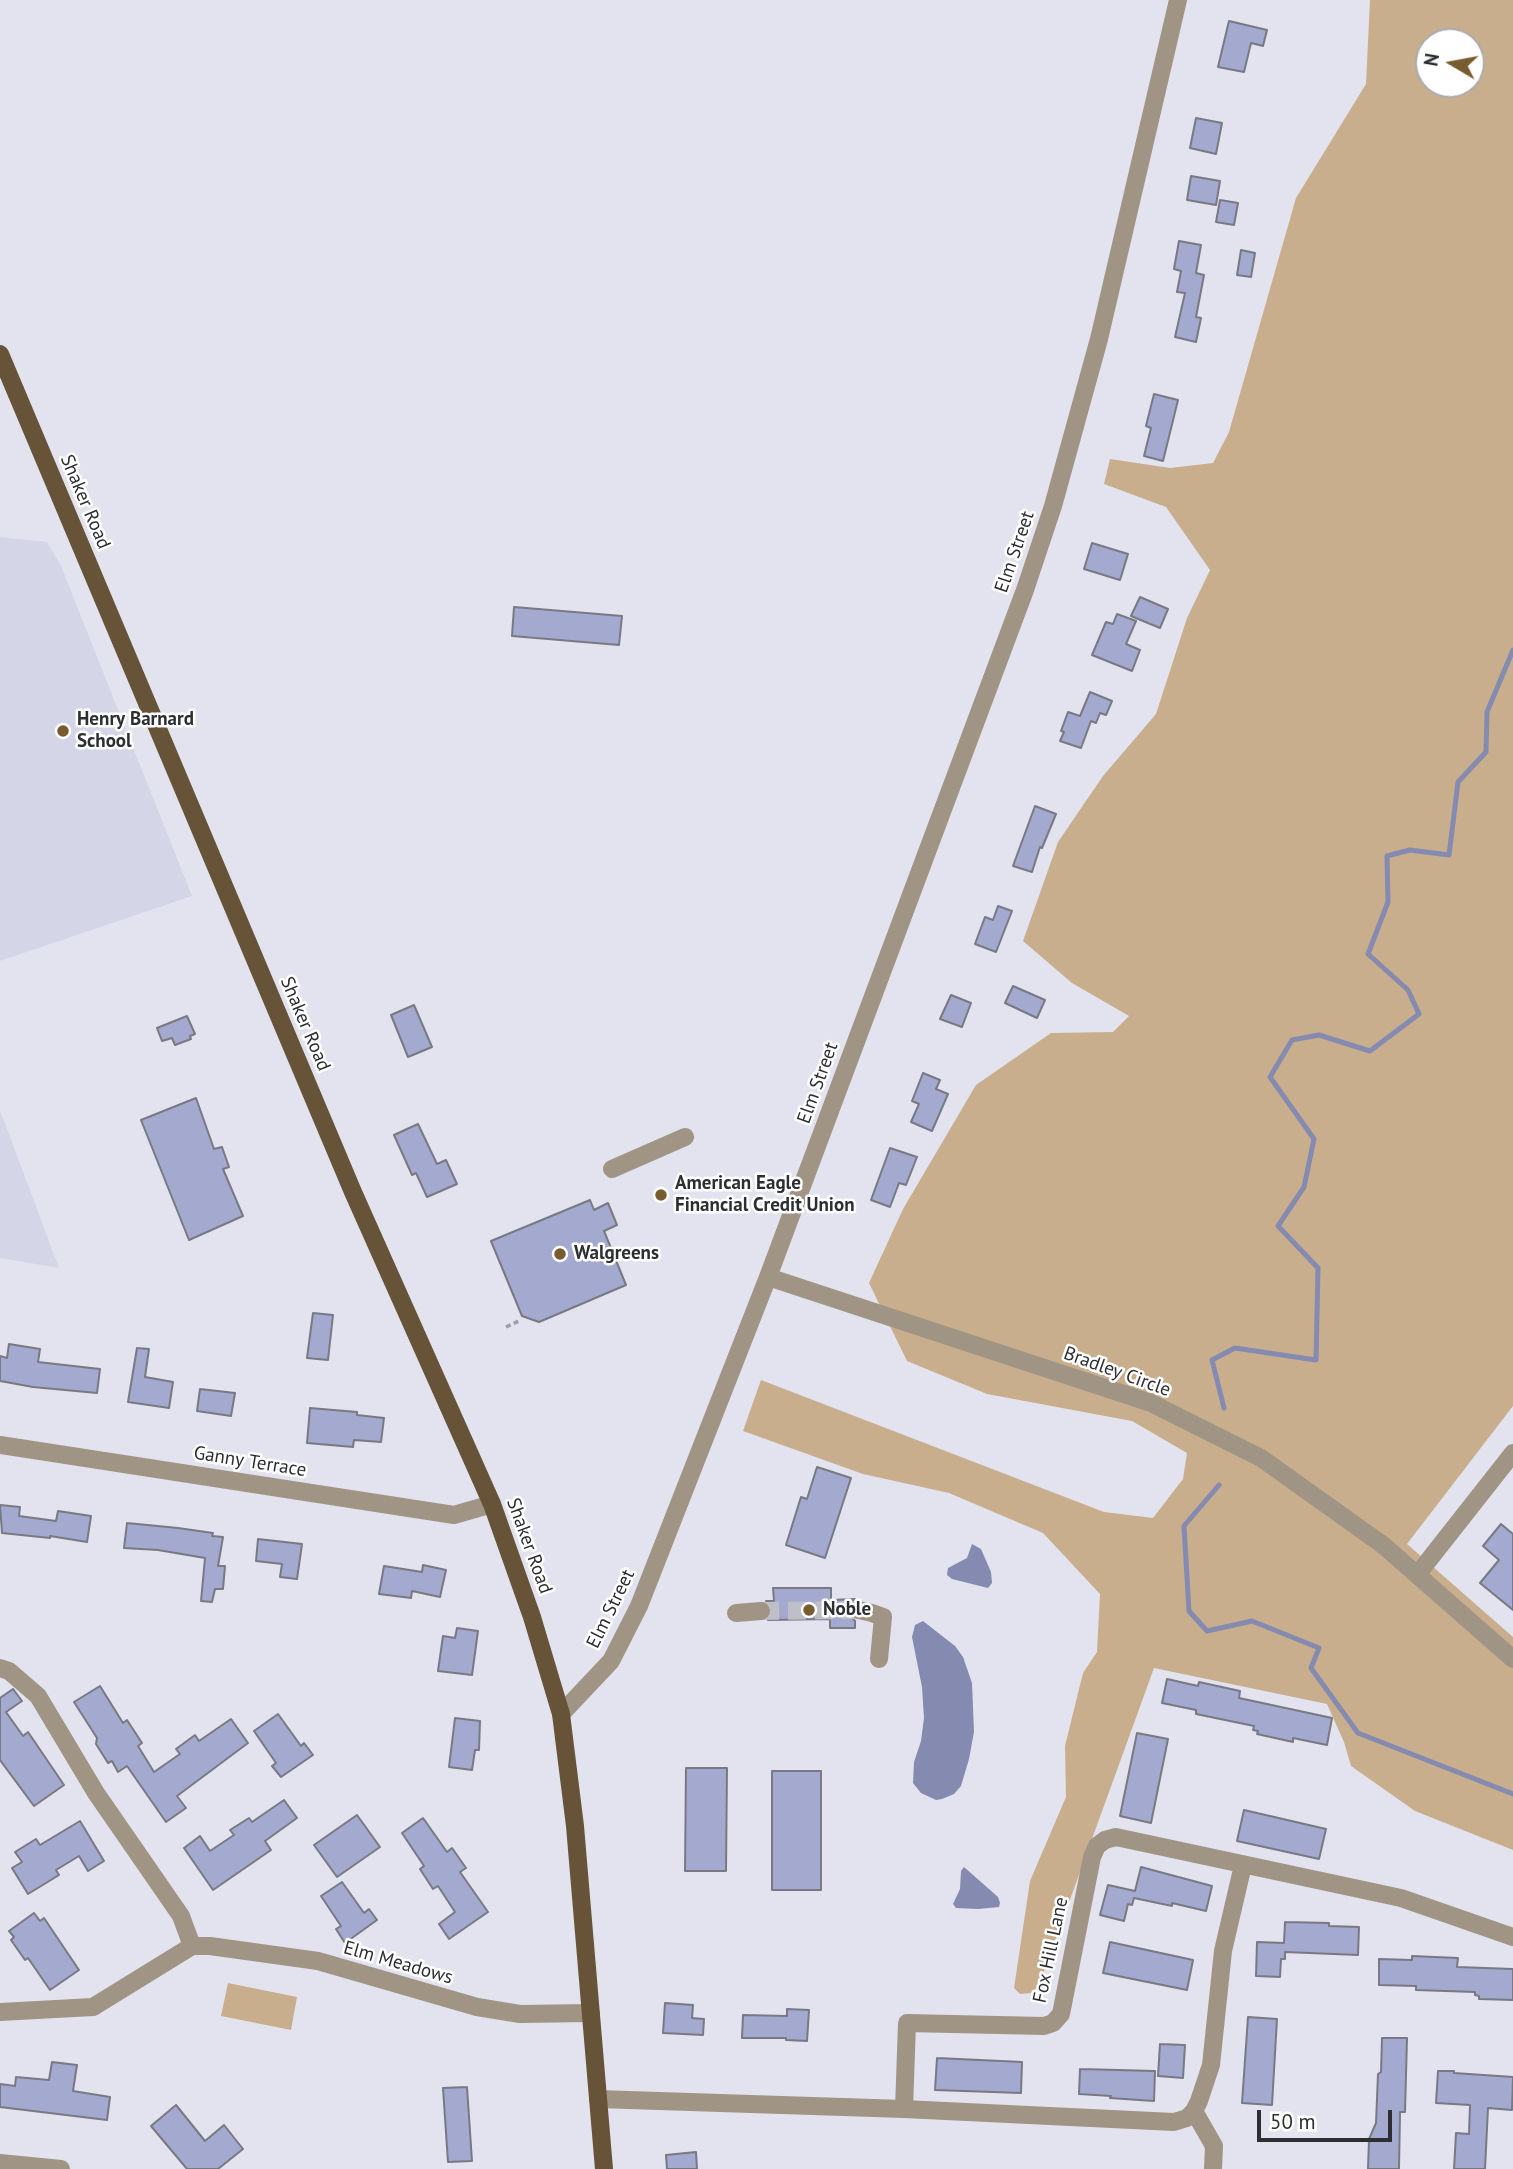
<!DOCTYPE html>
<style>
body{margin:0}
#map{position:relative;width:1513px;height:2169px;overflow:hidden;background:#e2e3ee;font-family:"PT Sans",sans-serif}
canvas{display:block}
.north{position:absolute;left:1415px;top:28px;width:70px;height:70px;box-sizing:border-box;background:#fff;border:2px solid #ababad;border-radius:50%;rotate:280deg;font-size:19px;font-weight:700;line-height:28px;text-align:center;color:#2d2e32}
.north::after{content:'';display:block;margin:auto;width:24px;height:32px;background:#795b30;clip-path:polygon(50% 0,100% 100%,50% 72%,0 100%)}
.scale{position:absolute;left:1257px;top:2110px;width:135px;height:32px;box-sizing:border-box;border:4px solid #2d2e32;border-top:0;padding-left:9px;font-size:21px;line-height:24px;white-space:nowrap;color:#2d2e32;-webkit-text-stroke:5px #fff;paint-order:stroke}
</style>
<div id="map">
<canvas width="1513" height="2169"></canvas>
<div class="north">N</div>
<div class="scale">50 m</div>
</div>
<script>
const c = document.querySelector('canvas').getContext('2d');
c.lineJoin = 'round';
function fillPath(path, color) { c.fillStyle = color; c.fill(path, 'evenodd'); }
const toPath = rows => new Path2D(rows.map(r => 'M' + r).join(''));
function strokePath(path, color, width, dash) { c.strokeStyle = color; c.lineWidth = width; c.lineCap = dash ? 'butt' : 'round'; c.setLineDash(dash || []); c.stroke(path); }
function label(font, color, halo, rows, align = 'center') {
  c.font = font + ' "PT Sans",sans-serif'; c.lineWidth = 5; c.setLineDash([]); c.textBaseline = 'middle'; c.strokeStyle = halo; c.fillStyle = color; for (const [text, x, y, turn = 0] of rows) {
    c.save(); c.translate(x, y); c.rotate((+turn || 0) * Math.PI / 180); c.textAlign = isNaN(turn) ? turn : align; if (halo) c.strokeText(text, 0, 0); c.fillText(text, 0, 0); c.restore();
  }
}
fillPath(toPath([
 [0,537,47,542,61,566,192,896,0,961],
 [0,1110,59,1268,0,1258]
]), '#d4d6e8');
fillPath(toPath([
 [1370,0,1513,0,1513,1406,1407,1544,1513,1637,1513,1850,1415,1811,1351,1766,1344,1742,1327,1704,1154,1668,1039,1985,1031,1993,1020,1994,1014,1988,1030,1881,1066,1797,1065,1746,1083,1673,1097,1652,1100,1594,1043,1533,949,1493,863,1474,743,1431,761,1380,1104,1512,1153,1518,1183,1479,1187,1453,1132,1421,987,1394,907,1361,869,1283,903,1209,976,1085,1051,1033,1113,1032,1129,1016,1072,983,1023,941,1058,842,1103,776,1156,714,1187,618,1210,570,1166,507,1104,484,1110,459,1170,468,1213,463,1229,432,1296,198,1366,84],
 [1429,42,1471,42,1471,84,1429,84],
 [228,1983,297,1997,291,2030,221,2016]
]), '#c8ae8c');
fillPath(toPath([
 [972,1544,981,1549,991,1572,992,1583,988,1588,952,1579,947,1575,948,1568,967,1558],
 [923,1621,955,1646,963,1657,972,1683,974,1732,969,1759,961,1786,954,1794,942,1799,936,1800,921,1793,913,1783,914,1762,921,1741,924,1718,922,1687,912,1637,915,1625],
 [964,1867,998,1897,1000,1903,999,1907,978,1909,956,1908,953,1904,960,1889,961,1871]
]), '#858ab0');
strokePath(toPath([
 [1224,1408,1212,1360,1235,1348,1316,1360,1318,1268,1278,1226,1304,1187,1314,1139,1270,1077,1292,1040,1319,1035,1370,1051,1419,1014,1408,990,1368,954,1388,902,1387,856,1410,850,1449,855,1458,782,1486,752,1487,712,1513,650],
 [1219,1485,1184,1526,1189,1611,1207,1631,1252,1621,1319,1648,1311,1668,1358,1733,1513,1794]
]), '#858ab0', 5);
const building = toPath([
 [1229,21,1267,30,1263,46,1251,43,1244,72,1218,67,1229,21],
 [1196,118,1222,123,1216,154,1190,148,1196,118],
 [1191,176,1220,181,1216,205,1187,200,1191,176],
 [1220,200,1238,203,1234,225,1216,222,1220,200],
 [1179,241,1201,245,1196,273,1204,275,1196,317,1201,318,1196,342,1175,337,1185,293,1177,292,1181,271,1174,269,1179,241],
 [1241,250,1255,253,1251,277,1237,275,1241,250],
 [1154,394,1178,400,1163,461,1144,456,1151,428,1146,426,1154,394],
 [1092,543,1128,554,1120,580,1084,569,1092,543],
 [1140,597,1168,609,1160,628,1131,616,1140,597],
 [514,607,622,616,619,645,512,636,514,607],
 [1117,614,1136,621,1126,644,1140,650,1132,671,1092,655,1106,622,1113,624,1117,614],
 [1090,692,1112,701,1106,715,1100,713,1096,723,1091,721,1081,748,1060,741,1064,732,1061,731,1068,712,1080,716,1090,692],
 [1035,806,1056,814,1042,848,1040,847,1032,872,1013,866,1035,806],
 [998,906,1012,911,996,952,975,944,985,917,993,920,998,906],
 [1013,986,1045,1000,1037,1018,1005,1003,1013,986],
 [951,995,971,1003,962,1027,940,1019,951,995],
 [414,1005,432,1047,408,1057,391,1015,414,1005],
 [187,1016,195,1034,190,1036,191,1039,175,1045,172,1038,162,1041,157,1028,187,1016],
 [923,1073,940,1080,936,1089,948,1094,932,1131,911,1122,919,1104,912,1101,923,1073],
 [196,1098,214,1149,222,1147,229,1167,223,1169,243,1216,189,1240,141,1120,196,1098],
 [418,1124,437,1164,446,1160,457,1184,427,1197,416,1173,412,1175,394,1135,418,1124],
 [890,1148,917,1157,906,1185,899,1183,890,1207,871,1200,890,1148],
 [590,1200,594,1210,608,1203,617,1225,604,1231,626,1285,539,1322,522,1316,491,1241,590,1200],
 [313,1313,333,1315,328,1360,307,1358,313,1313],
 [9,1344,40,1349,38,1362,100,1369,97,1393,33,1387,0,1381,0,1356,7,1358,9,1344],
 [137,1348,149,1349,145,1377,173,1382,169,1408,128,1402,137,1348],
 [200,1389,235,1393,231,1416,197,1411,200,1389],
 [310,1408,357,1412,357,1415,384,1418,381,1442,354,1440,353,1447,307,1443,310,1408],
 [817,1467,851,1478,825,1558,786,1545,801,1497,807,1499,817,1467],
 [0,1505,20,1507,19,1516,56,1521,58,1511,91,1516,87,1542,50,1536,50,1538,2,1533,0,1505],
 [127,1523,178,1528,213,1533,212,1536,223,1537,218,1566,225,1566,223,1589,215,1589,212,1602,201,1601,205,1558,158,1550,124,1548,127,1523],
 [1501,1524,1513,1534,1513,1610,1480,1583,1499,1560,1483,1546,1501,1524],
 [258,1539,302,1544,297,1579,280,1577,282,1564,256,1561,258,1539],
 [423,1565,446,1570,440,1597,412,1591,411,1598,379,1594,384,1566,422,1572,423,1565],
 [773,1588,831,1588,831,1600,855,1599,848,1608,848,1614,855,1621,855,1628,830,1628,830,1619,768,1620,772,1609,766,1601,774,1601,773,1588],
 [457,1628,478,1631,472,1675,438,1671,443,1636,455,1638,457,1628],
 [1167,1679,1198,1686,1199,1682,1240,1691,1239,1698,1332,1718,1327,1745,1293,1738,1293,1742,1257,1734,1258,1731,1253,1730,1254,1726,1196,1714,1196,1710,1162,1703,1167,1679],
 [100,1686,123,1723,127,1720,142,1743,138,1746,154,1772,180,1754,176,1749,195,1735,199,1741,231,1719,248,1743,177,1796,186,1808,166,1822,127,1766,118,1772,112,1761,108,1763,96,1744,97,1738,74,1702,100,1686],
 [13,1689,22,1701,6,1712,23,1736,28,1732,64,1785,34,1806,0,1760,0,1698,13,1689],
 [278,1714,301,1746,304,1743,313,1755,281,1777,272,1766,276,1763,254,1731,278,1714],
 [455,1718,480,1721,479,1750,475,1750,472,1770,449,1767,455,1718],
 [1137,1733,1168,1739,1151,1823,1120,1816,1137,1733],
 [686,1768,727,1768,726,1871,685,1871,686,1768],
 [772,1771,821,1771,821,1890,772,1890,772,1771],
 [284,1800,297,1818,265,1841,271,1850,213,1890,184,1848,200,1836,210,1851,234,1835,230,1830,249,1818,252,1822,284,1800],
 [1244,1810,1326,1829,1319,1859,1237,1841,1244,1810],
 [357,1815,380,1847,337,1877,314,1845,357,1815],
 [423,1818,447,1852,452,1848,466,1868,460,1872,488,1912,449,1939,439,1924,455,1912,438,1886,433,1889,420,1869,424,1866,402,1833,423,1818],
 [80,1821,104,1861,88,1871,79,1856,56,1870,59,1875,28,1894,12,1868,22,1862,15,1852,36,1839,40,1845,80,1821],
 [1141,1867,1212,1886,1206,1911,1172,1903,1172,1906,1134,1898,1132,1905,1128,1904,1124,1921,1100,1915,1108,1885,1135,1891,1141,1867],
 [342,1882,364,1913,369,1909,377,1920,345,1943,336,1929,341,1926,321,1896,342,1882],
 [34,1913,40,1921,44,1918,79,1970,50,1990,28,1958,25,1960,11,1940,14,1937,9,1931,34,1913],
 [1285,1922,1329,1923,1329,1926,1359,1927,1358,1955,1285,1952,1285,1959,1281,1959,1280,1977,1256,1976,1257,1942,1284,1943,1285,1922],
 [1110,1942,1193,1960,1187,1990,1103,1973,1110,1942],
 [1412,1956,1458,1958,1457,1967,1513,1969,1513,2000,1479,1999,1479,1996,1475,1995,1475,1992,1416,1990,1416,1986,1379,1985,1379,1959,1412,1960,1412,1956],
 [665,2003,693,2005,692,2018,704,2019,703,2035,663,2033,665,2003],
 [787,2009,809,2010,807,2041,786,2040,786,2038,742,2038,743,2015,787,2016,787,2009],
 [1248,2017,1277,2019,1272,2105,1242,2103,1248,2017],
 [1382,2038,1407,2038,1405,2112,1400,2112,1399,2169,1368,2169,1369,2139,1376,2123,1378,2074,1381,2072,1382,2038],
 [1160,2044,1185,2045,1183,2078,1158,2076,1160,2044],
 [937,2058,1022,2062,1021,2093,935,2090,937,2058],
 [52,2062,77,2065,73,2091,110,2097,107,2120,0,2107,0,2084,15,2086,16,2077,49,2080,52,2062],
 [1080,2069,1155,2071,1154,2101,1110,2098,1111,2096,1079,2094,1080,2069],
 [1438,2071,1454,2071,1454,2073,1513,2077,1512,2110,1488,2108,1485,2169,1454,2169,1456,2133,1469,2134,1470,2105,1436,2103,1438,2071],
 [467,2087,472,2161,448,2162,443,2088,467,2087],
 [176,2105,205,2141,224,2125,243,2149,218,2169,187,2169,151,2126,176,2105],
 [696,2152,697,2169,667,2169,666,2155,696,2152]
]);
fillPath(building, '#a4a9d0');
strokePath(building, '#787983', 2);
strokePath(toPath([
 [761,1611,859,1610]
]), '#bebfc8', 18, [18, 9]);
strokePath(toPath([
 [506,1327,521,1320]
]), '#9c9da5', 3.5, [5, 3.5]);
strokePath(toPath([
 [612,1169,685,1137],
 [768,1277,1151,1403,1261,1458,1383,1545,1513,1659],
 [0,1445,454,1515,492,1504],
 [1417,1575,1513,1453],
 [859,1610,872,1613,883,1617,879,1659],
 [736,1613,761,1611],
 [0,1668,9,1671,38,1696,96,1793,181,1916,192,1946],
 [561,1714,611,1661,639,1606,768,1277,1025,590,1053,506,1099,339,1178,0],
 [0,2012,93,2007,192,1946,210,1946,318,1961,477,2007,520,2014,591,2013],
 [598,2099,904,2109,1174,2122,1187,2118,1194,2111,1199,2101,1211,2065,1223,1951,1243,1865],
 [904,2109,907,2023,1044,2026,1053,2023,1061,2014,1092,1857,1097,1846,1105,1840,1116,1837,1401,1898,1513,1937],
 [1194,2111,1214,2146,1213,2169],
 [0,2163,61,2169]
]), '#a09485', 18);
strokePath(toPath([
 [0,354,353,1192,492,1504,532,1617,561,1714,575,1826,604,2169]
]), '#675338', 18);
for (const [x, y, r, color] of [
 [63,731,7,"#795b30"],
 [661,1195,7,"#795b30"],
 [560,1254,7,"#795b30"],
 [809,1610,7,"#795b30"]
]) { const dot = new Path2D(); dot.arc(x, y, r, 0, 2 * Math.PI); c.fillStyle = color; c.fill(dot); strokePath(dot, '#fff', 2.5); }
label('19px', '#2d2e32', '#fff', [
 ["Shaker Road",85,502,67],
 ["Elm Street",1015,552,-71],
 ["Shaker Road",305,1024,67],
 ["Elm Street",818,1083,-70],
 ["Bradley Circle",1117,1372,20],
 ["Ganny Terrace",250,1462,9],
 ["Shaker Road",529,1546,70],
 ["Elm Street",611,1609,-64],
 ["Fox Hill Lane",1051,1950,-78],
 ["Elm Meadows",398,1963,16]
]);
label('bold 19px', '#2d2e32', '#fff', [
 ["Henry Barnard",77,720],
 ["School",77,742],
 ["American Eagle",675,1184],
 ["Financial Credit Union",675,1206],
 ["Walgreens",574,1254],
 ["Noble",823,1610]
], 'left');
</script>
